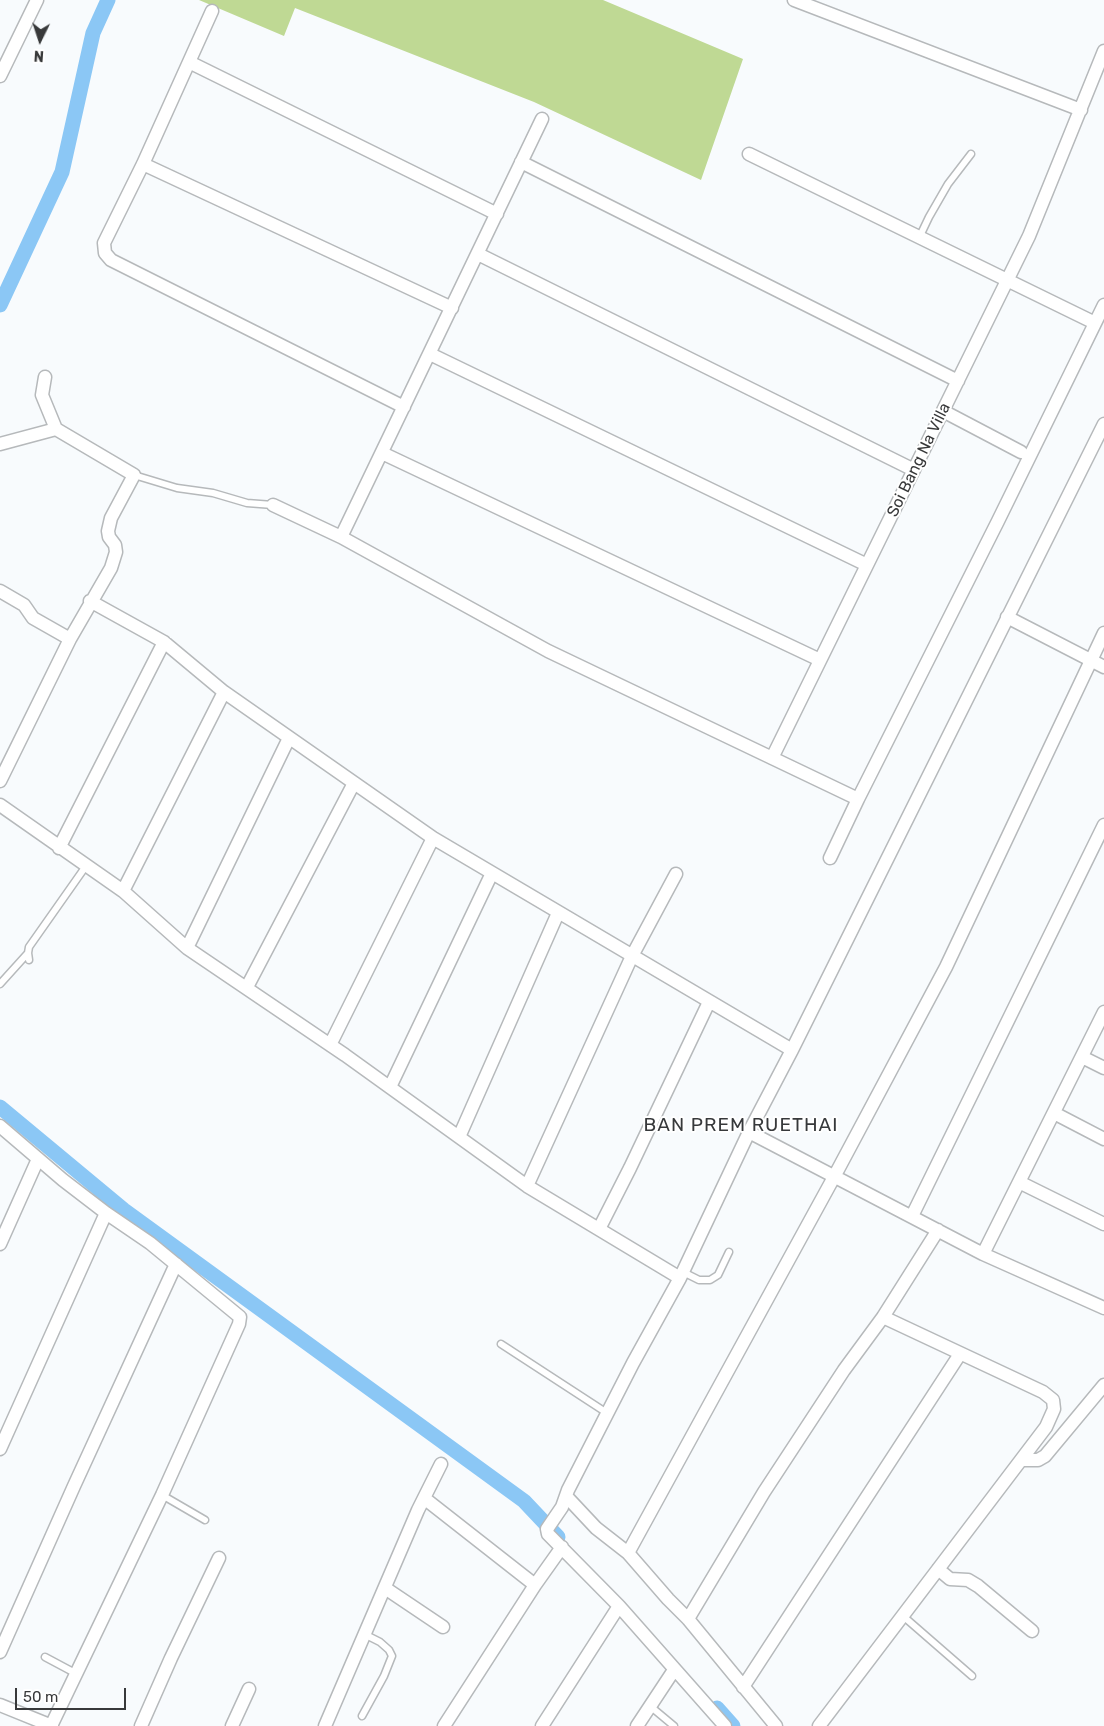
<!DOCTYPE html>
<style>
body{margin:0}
#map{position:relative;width:1104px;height:1726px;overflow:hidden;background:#f8fbfd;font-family:Rubik,sans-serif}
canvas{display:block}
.north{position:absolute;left:15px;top:15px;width:50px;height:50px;-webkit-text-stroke:4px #fff;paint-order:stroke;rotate:184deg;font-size:14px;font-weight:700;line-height:20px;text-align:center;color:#38393a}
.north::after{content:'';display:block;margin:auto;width:18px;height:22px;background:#38393a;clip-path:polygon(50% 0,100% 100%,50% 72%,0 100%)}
.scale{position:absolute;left:15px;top:1688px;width:111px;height:22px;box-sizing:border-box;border:2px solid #38393a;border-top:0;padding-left:6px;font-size:15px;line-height:18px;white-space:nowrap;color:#38393a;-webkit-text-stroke:4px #fff;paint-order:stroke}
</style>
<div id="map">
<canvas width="1104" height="1726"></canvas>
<div class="north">N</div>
<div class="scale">50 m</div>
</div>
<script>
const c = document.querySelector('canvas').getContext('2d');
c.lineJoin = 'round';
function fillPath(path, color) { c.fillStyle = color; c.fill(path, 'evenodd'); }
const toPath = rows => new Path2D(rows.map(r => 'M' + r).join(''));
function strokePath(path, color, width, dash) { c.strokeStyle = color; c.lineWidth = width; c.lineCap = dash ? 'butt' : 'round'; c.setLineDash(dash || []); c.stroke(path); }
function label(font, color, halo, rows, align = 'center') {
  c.font = font + ' Rubik,sans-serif'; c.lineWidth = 4; c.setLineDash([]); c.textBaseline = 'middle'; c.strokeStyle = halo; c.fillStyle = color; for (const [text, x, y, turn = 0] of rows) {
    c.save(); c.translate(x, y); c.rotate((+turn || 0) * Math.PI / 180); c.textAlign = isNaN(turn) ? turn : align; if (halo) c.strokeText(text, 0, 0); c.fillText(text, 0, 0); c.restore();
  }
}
fillPath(toPath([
 [199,0,603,0,743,59,701,180,534,102,295,8,284,36]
]), '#bfd994');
strokePath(toPath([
 [0,305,62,172,93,33,108,0],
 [0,1107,124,1210,524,1501,558,1537],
 [717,1708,733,1726]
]), '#8bc7f5', 15);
const service = toPath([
 [919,238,929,217,948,184,971,154],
 [134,475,177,488,213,493,247,503,273,505],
 [29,960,28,953,29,947,86,866],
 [0,984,28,953],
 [683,1272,699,1280,710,1280,718,1275,729,1252],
 [501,1344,607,1413],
 [162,1495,205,1520],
 [903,1616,972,1676],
 [45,1657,75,1673],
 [650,1706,674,1726],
 [362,1716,384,1676,392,1656,389,1650,380,1642,364,1634]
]);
const minor = toPath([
 [794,0,1081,110],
 [212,11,143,164,104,243,105,253,111,260,404,407],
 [189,62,497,214],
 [0,76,37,0],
 [749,154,1095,323],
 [521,162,958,381],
 [143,164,452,308],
 [478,254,914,470],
 [430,354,867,565],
 [45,377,42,395,56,429],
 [943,411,1021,452],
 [0,444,56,429,134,475,111,518,108,531,109,537,115,545,116,552,111,568,70,639,0,781],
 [382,453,820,660],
 [273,505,341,537,548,651,858,799],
 [341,537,542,119],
 [0,591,24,605,33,618,70,639],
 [90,601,164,642,224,692,433,838,792,1050],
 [1007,617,1104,667],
 [772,758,1029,236,1104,51],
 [0,805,123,891,187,948,345,1055,527,1186,680,1278],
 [59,848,164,642],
 [830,858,858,799,998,521,1104,305],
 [123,891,224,692],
 [187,948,289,738],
 [247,987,354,783],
 [330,1045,433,838],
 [1082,1057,1104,1068],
 [390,1087,492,873],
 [1054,1113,1104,1139],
 [0,1126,63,1180,106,1213,150,1243,240,1317,239,1324,162,1495,51,1726],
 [749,1132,983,1254,1104,1308],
 [459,1137,558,913],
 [1019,1182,1104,1224],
 [527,1186,632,956,676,874],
 [912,1216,1104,825],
 [599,1229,630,1168,709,1002],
 [0,1244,38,1159],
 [983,1254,1104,1012],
 [0,1449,106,1213],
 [1021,1460,1038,1460,1045,1456,1104,1385],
 [566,1496,596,1528,628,1553,668,1599,688,1619,776,1726],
 [424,1498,535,1585],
 [628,1553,834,1177,946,967,1104,633],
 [938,1569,950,1579,968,1580,978,1586,1032,1631],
 [385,1588,443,1627],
 [688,1619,764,1492,844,1370,883,1317,938,1230],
 [0,1652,74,1486,176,1264],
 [743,1687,960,1354],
 [0,1705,52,1726],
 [141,1726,171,1658,219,1558],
 [232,1726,249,1689],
 [325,1726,418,1510,441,1464],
 [444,1726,535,1585,562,1547],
 [542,1726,619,1606],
 [637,1726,674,1670],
 [725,1726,619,1606,548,1534,547,1529,562,1507,568,1490,633,1363,680,1278,749,1132,792,1050,1104,424],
 [819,1726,1046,1427,1054,1409,1053,1400,1043,1392,883,1317]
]);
strokePath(service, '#b6b9bb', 9);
strokePath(minor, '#b6b9bb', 15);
strokePath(service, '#fff', 6);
strokePath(minor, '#fff', 12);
label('16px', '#38393a', '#fff', [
 ["Soi Bang Na Villa",919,460,-64]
]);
c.letterSpacing = '1px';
label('19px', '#37393b', '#fff', [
 ["BAN PREM RUETHAI",741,1126]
]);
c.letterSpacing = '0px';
</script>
